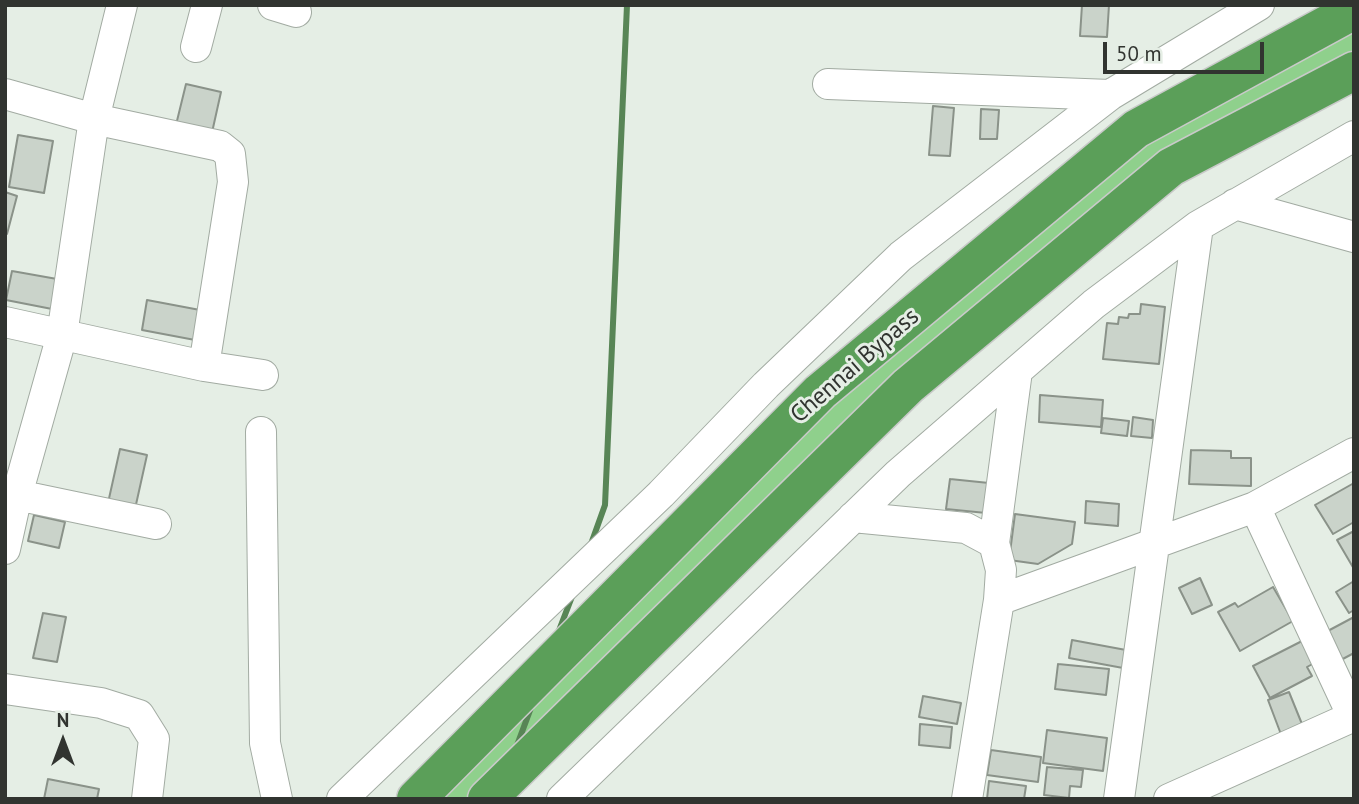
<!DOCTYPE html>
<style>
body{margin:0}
#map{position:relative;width:1359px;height:804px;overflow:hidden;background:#e5eee5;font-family:"PT Sans",sans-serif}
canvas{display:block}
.frame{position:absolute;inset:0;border:7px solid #313430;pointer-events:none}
.north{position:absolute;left:28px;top:706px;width:70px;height:70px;-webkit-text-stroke:5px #e5eee5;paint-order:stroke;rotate:0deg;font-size:19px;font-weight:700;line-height:28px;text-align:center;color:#313430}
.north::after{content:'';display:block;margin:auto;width:24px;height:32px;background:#313430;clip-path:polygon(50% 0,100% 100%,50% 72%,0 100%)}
.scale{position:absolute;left:1103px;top:42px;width:161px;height:32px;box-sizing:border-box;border:4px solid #313430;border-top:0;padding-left:9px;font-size:21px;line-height:24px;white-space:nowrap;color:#313430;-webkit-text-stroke:5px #e5eee5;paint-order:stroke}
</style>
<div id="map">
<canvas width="1359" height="804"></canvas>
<div class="frame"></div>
<div class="north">N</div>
<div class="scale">50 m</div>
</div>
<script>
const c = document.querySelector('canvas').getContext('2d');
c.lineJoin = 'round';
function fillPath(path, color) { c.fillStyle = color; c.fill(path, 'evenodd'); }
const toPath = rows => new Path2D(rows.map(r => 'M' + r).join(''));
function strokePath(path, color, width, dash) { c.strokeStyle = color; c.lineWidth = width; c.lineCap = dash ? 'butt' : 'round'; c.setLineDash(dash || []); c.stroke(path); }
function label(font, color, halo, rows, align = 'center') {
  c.font = font + ' "PT Sans",sans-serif'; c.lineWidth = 6; c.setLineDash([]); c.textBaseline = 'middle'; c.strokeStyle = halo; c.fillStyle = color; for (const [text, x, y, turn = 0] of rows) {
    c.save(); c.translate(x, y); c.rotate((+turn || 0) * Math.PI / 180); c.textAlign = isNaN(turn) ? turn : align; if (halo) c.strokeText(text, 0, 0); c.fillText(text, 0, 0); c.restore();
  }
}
fillPath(toPath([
 [1354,25,1354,56,1171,155,472,799,431,799,833,398,1135,138]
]), '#8fd08c');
strokePath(toPath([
 [591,544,605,505,627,5],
 [558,633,573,594],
 [516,748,532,705]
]), '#588556', 6);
const building = toPath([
 [1082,5,1109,5,1107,37,1080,36,1082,5],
 [186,84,221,92,211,137,175,129,186,84],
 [933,106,954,108,950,156,929,155,933,106],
 [981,109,999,110,997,139,980,139,981,109],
 [18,135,53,141,44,193,9,187,18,135],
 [5,192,17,196,7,234,5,234,5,192],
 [12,271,57,279,52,309,6,300,12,271],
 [147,300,200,310,195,340,142,330,147,300],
 [1141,304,1165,307,1159,364,1103,359,1107,323,1118,324,1119,317,1128,318,1129,314,1140,314,1141,304],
 [1040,395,1103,400,1101,427,1039,422,1040,395],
 [1133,417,1153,420,1152,438,1131,436,1133,417],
 [1103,418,1129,421,1127,436,1101,433,1103,418],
 [120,449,147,455,135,509,108,503,120,449],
 [1191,450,1231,451,1231,458,1251,458,1251,486,1189,484,1191,450],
 [950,479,989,483,986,513,946,509,950,479],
 [1354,483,1354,522,1333,534,1315,505,1354,483],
 [1086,501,1119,504,1118,526,1085,523,1086,501],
 [1015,514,1075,522,1072,544,1038,564,1009,560,1015,514],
 [34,515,65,522,59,548,28,541,34,515],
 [1354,531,1354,569,1337,540,1354,531],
 [1200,578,1212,605,1192,614,1179,588,1200,578],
 [1354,581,1354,610,1349,613,1336,592,1354,581],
 [1273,587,1293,621,1240,651,1218,612,1235,603,1238,607,1273,587],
 [43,613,66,617,57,662,33,658,43,613],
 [1354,617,1354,653,1339,661,1324,633,1354,617],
 [1072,640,1126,650,1123,668,1069,658,1072,640],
 [1304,640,1316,662,1307,667,1312,676,1270,698,1253,666,1304,640],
 [1058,664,1109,669,1106,695,1055,689,1058,664],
 [1289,692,1304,729,1282,737,1268,700,1289,692],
 [923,696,961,703,957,724,919,717,923,696],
 [920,724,952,727,950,748,919,745,920,724],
 [1047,730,1107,738,1103,771,1043,763,1047,730],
 [991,750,1041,757,1038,782,987,775,991,750],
 [1047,767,1083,770,1081,787,1070,786,1069,798,1044,795,1047,767],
 [48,779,99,789,97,799,44,799,48,779],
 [989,781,1026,786,1024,799,987,799,989,781]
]);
fillPath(building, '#cad3ca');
strokePath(building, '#8a9289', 2);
const minor = toPath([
 [273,5,296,12],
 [196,47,207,5],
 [828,84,1110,95],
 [5,94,94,119,220,146,230,154,233,182,204,366],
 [1235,204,1354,237],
 [5,322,204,366,263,375],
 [261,432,265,743,277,799],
 [17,495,156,524],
 [1255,507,1353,717],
 [853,517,966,528,994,543,1001,570,999,600,967,799],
 [994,543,1017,371],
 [5,549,17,495,62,335,94,119,122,5],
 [999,600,1255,507,1354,453],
 [5,689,101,703,139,715,154,739,147,799],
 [342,799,661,494,766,385,901,256,1110,95,1259,5],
 [562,799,898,474,1094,304,1198,226,1354,136],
 [1119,799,1198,226],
 [1169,799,1354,716]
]);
const highway = toPath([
 [416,799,820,392,1136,129,1354,10],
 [487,799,908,386,1171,167,1354,71]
]);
strokePath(minor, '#a2aba2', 32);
strokePath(highway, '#c9cac9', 41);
strokePath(minor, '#fff', 30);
strokePath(highway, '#5b9f59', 38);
label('24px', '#313430', '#e5eee5', [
 ["Chennai Bypass",855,366,-41]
]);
</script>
